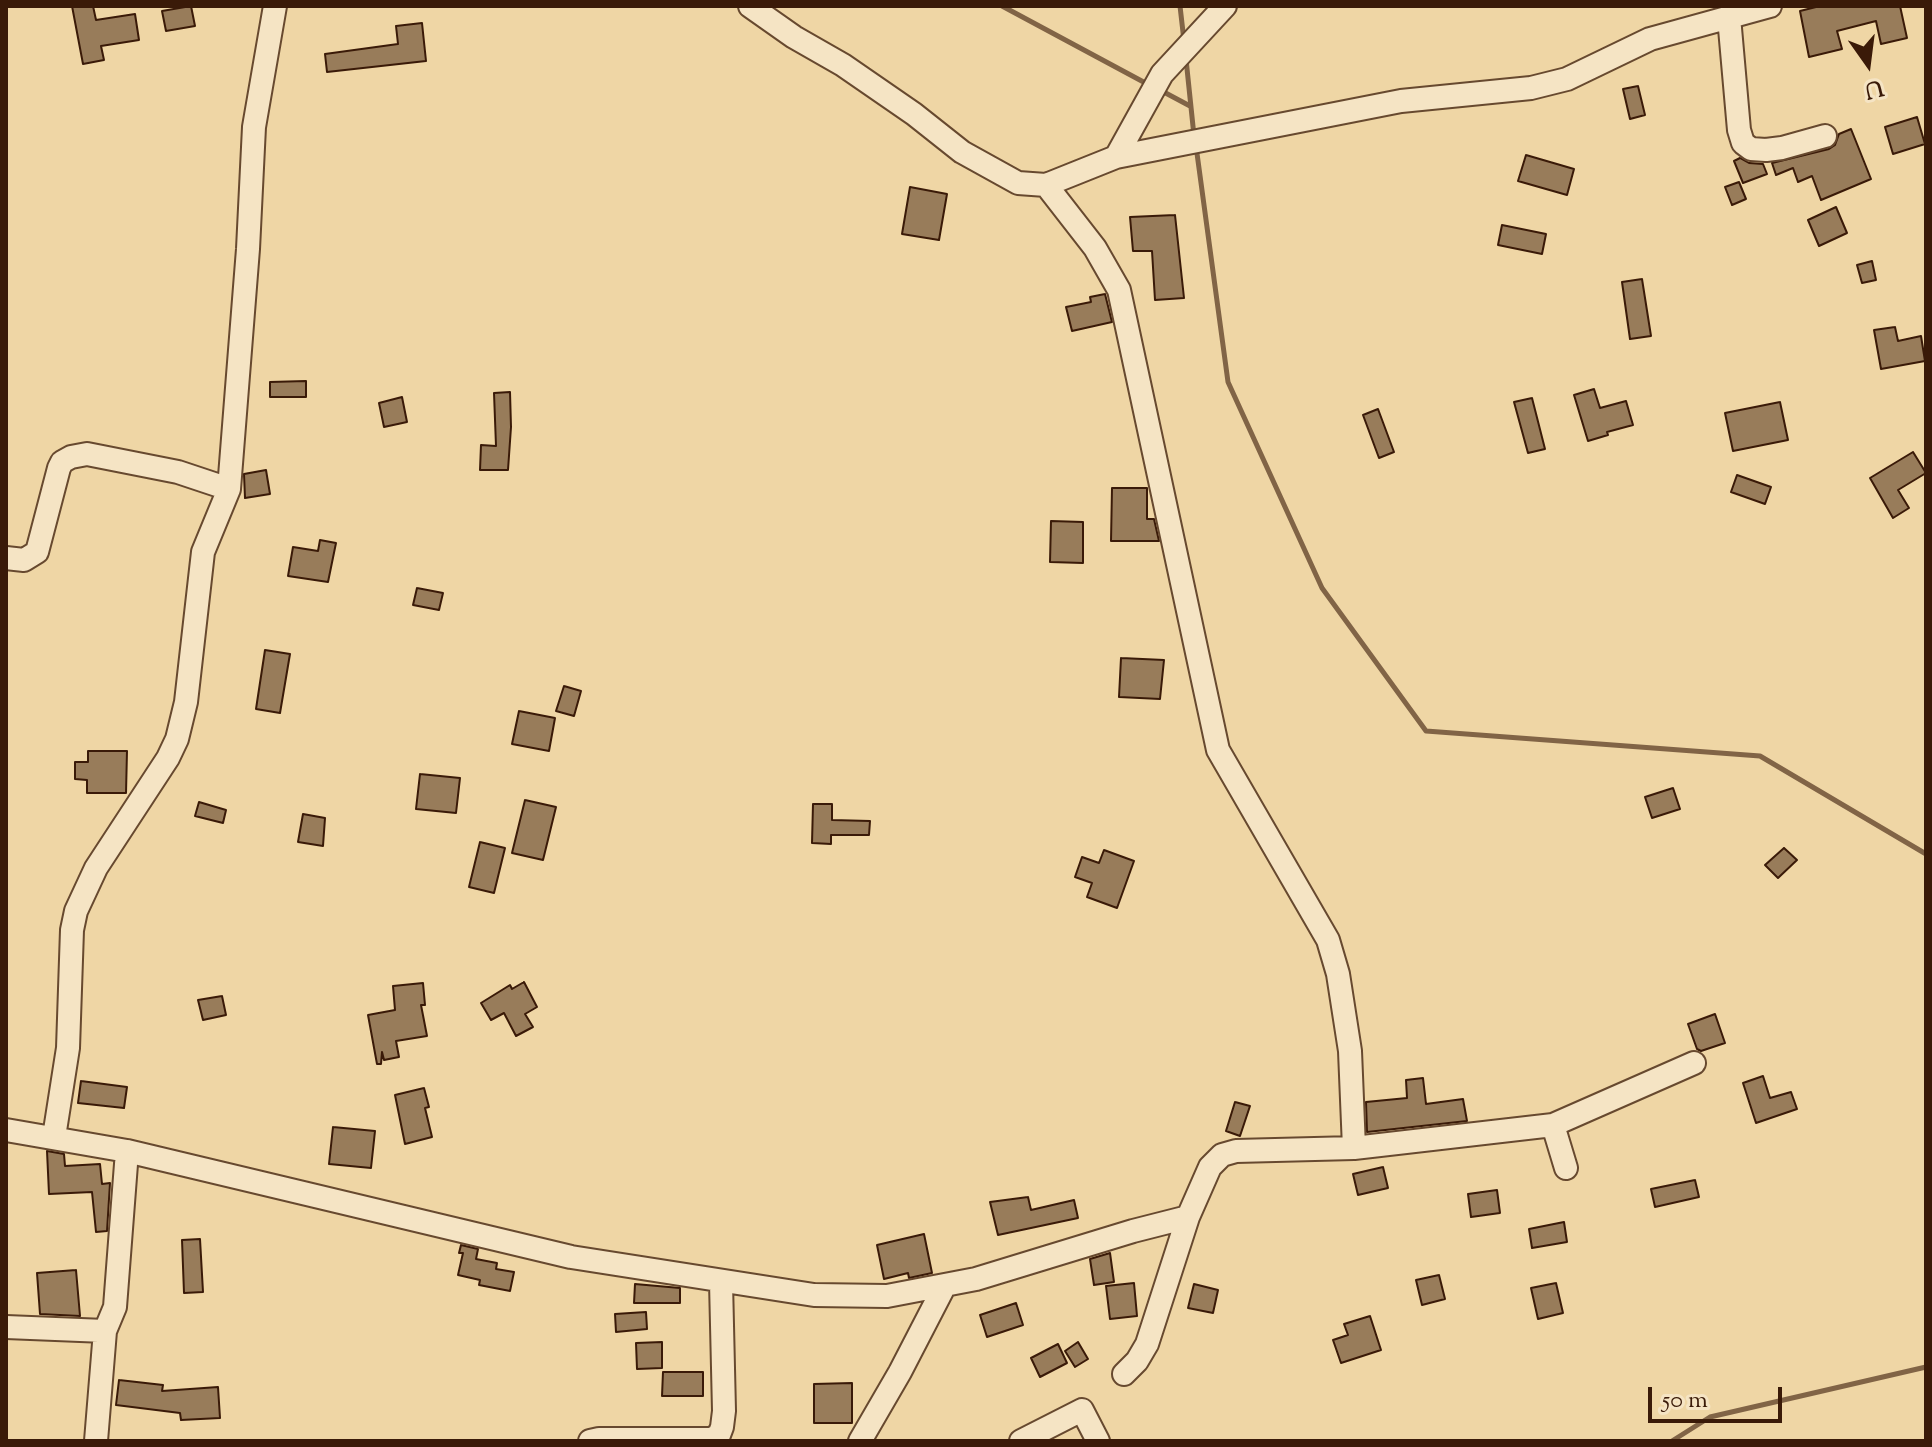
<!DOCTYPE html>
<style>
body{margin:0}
#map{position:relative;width:1932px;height:1447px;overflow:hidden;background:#efd6a5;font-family:"Sorts Mill Goudy",serif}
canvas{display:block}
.frame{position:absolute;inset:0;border:8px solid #3a1a08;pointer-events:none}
.north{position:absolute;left:1828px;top:24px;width:80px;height:80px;-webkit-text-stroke:6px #f5e4c4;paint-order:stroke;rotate:166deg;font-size:22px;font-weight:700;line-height:32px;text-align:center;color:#3a1a08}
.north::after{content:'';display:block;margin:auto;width:28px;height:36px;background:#3a1a08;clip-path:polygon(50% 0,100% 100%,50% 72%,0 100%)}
.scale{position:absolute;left:1648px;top:1387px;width:134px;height:36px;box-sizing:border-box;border:4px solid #3a1a08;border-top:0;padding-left:10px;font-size:24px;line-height:28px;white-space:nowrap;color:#3a1a08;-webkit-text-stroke:6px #f5e4c4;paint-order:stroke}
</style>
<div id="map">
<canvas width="1932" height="1447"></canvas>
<div class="frame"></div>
<div class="north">U</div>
<div class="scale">50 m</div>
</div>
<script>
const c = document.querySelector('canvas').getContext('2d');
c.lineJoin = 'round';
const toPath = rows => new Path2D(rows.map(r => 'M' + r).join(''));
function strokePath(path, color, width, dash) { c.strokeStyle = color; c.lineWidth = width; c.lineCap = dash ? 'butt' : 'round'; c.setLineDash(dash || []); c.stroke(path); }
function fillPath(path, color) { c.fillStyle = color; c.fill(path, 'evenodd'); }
strokePath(toPath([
 [1002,6,1151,86],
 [1180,6,1184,41],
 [1186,59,1194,136],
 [1160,90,1190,106],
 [1196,146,1228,382,1322,588,1426,731,1760,756,1926,854],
 [1672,1441,1710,1417,1926,1367]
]), '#816446', 5);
const building = toPath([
 [72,6,93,6,96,20,135,14,139,40,101,46,104,60,83,64,72,6],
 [191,6,195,26,166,31,162,11,191,6],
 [1820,6,1900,6,1907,38,1881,44,1876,21,1837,31,1842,49,1809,57,1800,11,1820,6],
 [422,23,426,61,327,72,325,54,398,44,396,26,422,23],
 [1638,86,1645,115,1630,119,1623,89,1638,86],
 [1917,117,1925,144,1893,154,1885,127,1917,117],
 [1851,129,1871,179,1821,200,1812,176,1798,182,1793,168,1776,175,1772,163,1829,149,1835,145,1839,134,1851,129],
 [1526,155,1574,169,1567,195,1518,181,1526,155],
 [1740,158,1749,163,1763,164,1767,174,1743,183,1734,161,1740,158],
 [1739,182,1746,199,1732,205,1725,187,1739,182],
 [910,187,947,194,939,240,902,234,910,187],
 [1836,207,1847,233,1819,246,1808,220,1836,207],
 [1175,215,1184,298,1155,300,1152,251,1133,251,1130,217,1175,215],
 [1502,225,1546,234,1542,254,1498,245,1502,225],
 [1872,261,1876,280,1862,283,1857,265,1872,261],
 [1642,279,1651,336,1630,339,1622,282,1642,279],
 [1105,294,1112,322,1072,331,1066,307,1091,302,1090,297,1105,294],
 [1895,327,1898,341,1921,336,1925,361,1881,369,1874,330,1895,327],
 [306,381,306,397,270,397,270,382,306,381],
 [1594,389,1600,408,1626,401,1633,425,1607,432,1608,435,1588,441,1574,395,1594,389],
 [510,392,511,427,508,470,480,470,481,445,496,446,494,393,510,392],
 [402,397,407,422,384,427,379,403,402,397],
 [1532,398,1545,449,1528,453,1514,402,1532,398],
 [1780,402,1788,440,1733,451,1725,413,1780,402],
 [1378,409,1394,452,1379,458,1363,415,1378,409],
 [1913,452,1926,473,1898,490,1909,508,1893,518,1870,478,1913,452],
 [266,470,270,494,245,498,244,474,266,470],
 [1737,475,1771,487,1765,504,1731,492,1737,475],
 [1112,488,1147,488,1147,519,1154,519,1159,541,1111,541,1112,488],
 [1051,521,1083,522,1083,563,1050,562,1051,521],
 [320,540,336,543,328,582,288,576,293,547,318,551,320,540],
 [417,588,443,593,439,610,413,605,417,588],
 [265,650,290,654,280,713,256,709,265,650],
 [1121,658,1164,660,1160,699,1119,697,1121,658],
 [564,686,581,691,574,716,556,711,564,686],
 [519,711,555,718,549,751,512,744,519,711],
 [88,751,127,751,126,793,87,793,87,780,75,779,75,762,88,762,88,751],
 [420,774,460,778,456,813,416,809,420,774],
 [1673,788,1680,809,1652,818,1645,797,1673,788],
 [525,800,556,807,543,860,512,853,525,800],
 [199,802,226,810,223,823,195,816,199,802],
 [813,804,832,804,832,820,870,821,869,835,831,835,831,844,812,843,813,804],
 [303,814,325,818,323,846,298,842,303,814],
 [480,842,505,848,494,893,469,887,480,842],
 [1784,848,1797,860,1778,878,1765,865,1784,848],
 [1104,850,1134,861,1117,908,1087,897,1092,883,1075,877,1082,857,1099,863,1104,850],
 [524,982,537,1007,525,1014,533,1027,516,1036,504,1013,491,1020,481,1003,510,985,512,989,524,982],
 [423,983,425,1005,421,1005,427,1036,396,1041,399,1057,384,1060,382,1052,381,1064,377,1064,368,1015,395,1010,393,986,423,983],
 [222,996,226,1015,203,1020,198,1000,222,996],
 [1715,1014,1725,1043,1701,1051,1697,1049,1688,1024,1715,1014],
 [1763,1076,1770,1098,1791,1092,1797,1109,1756,1123,1743,1083,1763,1076],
 [1423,1078,1426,1104,1463,1099,1467,1121,1367,1132,1366,1102,1407,1098,1406,1080,1423,1078],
 [81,1081,127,1087,124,1108,78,1103,81,1081],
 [424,1088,429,1107,425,1108,432,1137,405,1144,395,1095,424,1088],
 [1235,1102,1250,1106,1240,1136,1226,1131,1235,1102],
 [333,1127,375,1131,371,1168,329,1164,333,1127],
 [47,1151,64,1154,65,1166,100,1164,102,1184,110,1183,107,1231,96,1232,92,1192,49,1194,47,1151],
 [1383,1167,1388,1188,1358,1195,1353,1174,1383,1167],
 [1695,1180,1699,1197,1655,1207,1651,1189,1695,1180],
 [1497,1190,1500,1213,1471,1217,1468,1194,1497,1190],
 [1028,1197,1031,1210,1074,1200,1078,1218,998,1235,990,1202,1028,1197],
 [1564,1222,1567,1242,1532,1248,1529,1229,1564,1222],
 [924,1234,932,1273,909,1278,908,1273,884,1279,877,1245,924,1234],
 [200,1239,203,1292,184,1293,182,1240,200,1239],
 [461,1245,478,1249,476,1259,497,1263,496,1269,514,1272,510,1291,479,1285,480,1280,458,1275,463,1253,459,1253,461,1245],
 [1110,1253,1114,1282,1094,1285,1090,1259,1110,1253],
 [76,1270,80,1316,40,1314,37,1273,76,1270],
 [1439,1275,1445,1299,1422,1305,1416,1280,1439,1275],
 [1134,1283,1137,1316,1110,1319,1106,1286,1134,1283],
 [1556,1283,1563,1313,1538,1319,1531,1288,1556,1283],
 [635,1284,680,1288,680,1303,634,1303,635,1284],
 [1194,1284,1218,1290,1213,1313,1188,1308,1194,1284],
 [1016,1303,1023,1325,987,1337,980,1315,1016,1303],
 [646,1312,647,1329,616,1332,615,1314,646,1312],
 [1370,1316,1381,1350,1341,1363,1333,1340,1348,1335,1344,1324,1370,1316],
 [662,1342,662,1368,637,1369,636,1343,662,1342],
 [1078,1342,1088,1359,1075,1367,1065,1351,1078,1342],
 [1058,1344,1067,1363,1040,1377,1031,1358,1058,1344],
 [663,1372,703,1372,703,1396,662,1396,663,1372],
 [119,1380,163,1385,162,1391,218,1387,220,1418,181,1420,180,1413,116,1405,119,1380],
 [852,1383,852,1423,814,1423,814,1384,852,1383]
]);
fillPath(building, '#987c5a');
strokePath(building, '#3a1a08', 2);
const street = toPath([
 [750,6,794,37,843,65,914,114,962,152,1018,183,1046,185,1116,157,1162,74,1225,6],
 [1729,17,1739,130,1743,143,1751,149,1766,150,1782,148,1825,136],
 [1116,157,1401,101,1531,88,1567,79,1650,39,1770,6],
 [229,489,248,249,254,127,275,6],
 [6,558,24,560,37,552,59,468,62,462,71,457,87,454,178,472,229,489,203,552,186,702,177,739,168,758,96,868,76,911,72,930,68,1048,54,1137],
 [1553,1125,1566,1168],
 [6,1130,127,1151,571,1257,814,1295,887,1296,976,1279,1133,1231,1188,1217,1210,1167,1222,1155,1236,1151,1354,1148,1350,1051,1338,974,1328,940,1218,750,1119,290,1095,248,1046,185],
 [1354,1148,1553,1125,1694,1063],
 [6,1327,105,1331],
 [1124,1374,1137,1361,1147,1344,1188,1217],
 [96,1441,105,1331,115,1307,127,1151],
 [590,1441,599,1439,711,1439,719,1435,722,1427,724,1411,721,1282],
 [860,1441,900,1372,945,1285],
 [1021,1441,1082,1410,1098,1441]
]);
strokePath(street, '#67492f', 26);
strokePath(street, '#f5e4c4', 22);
</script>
